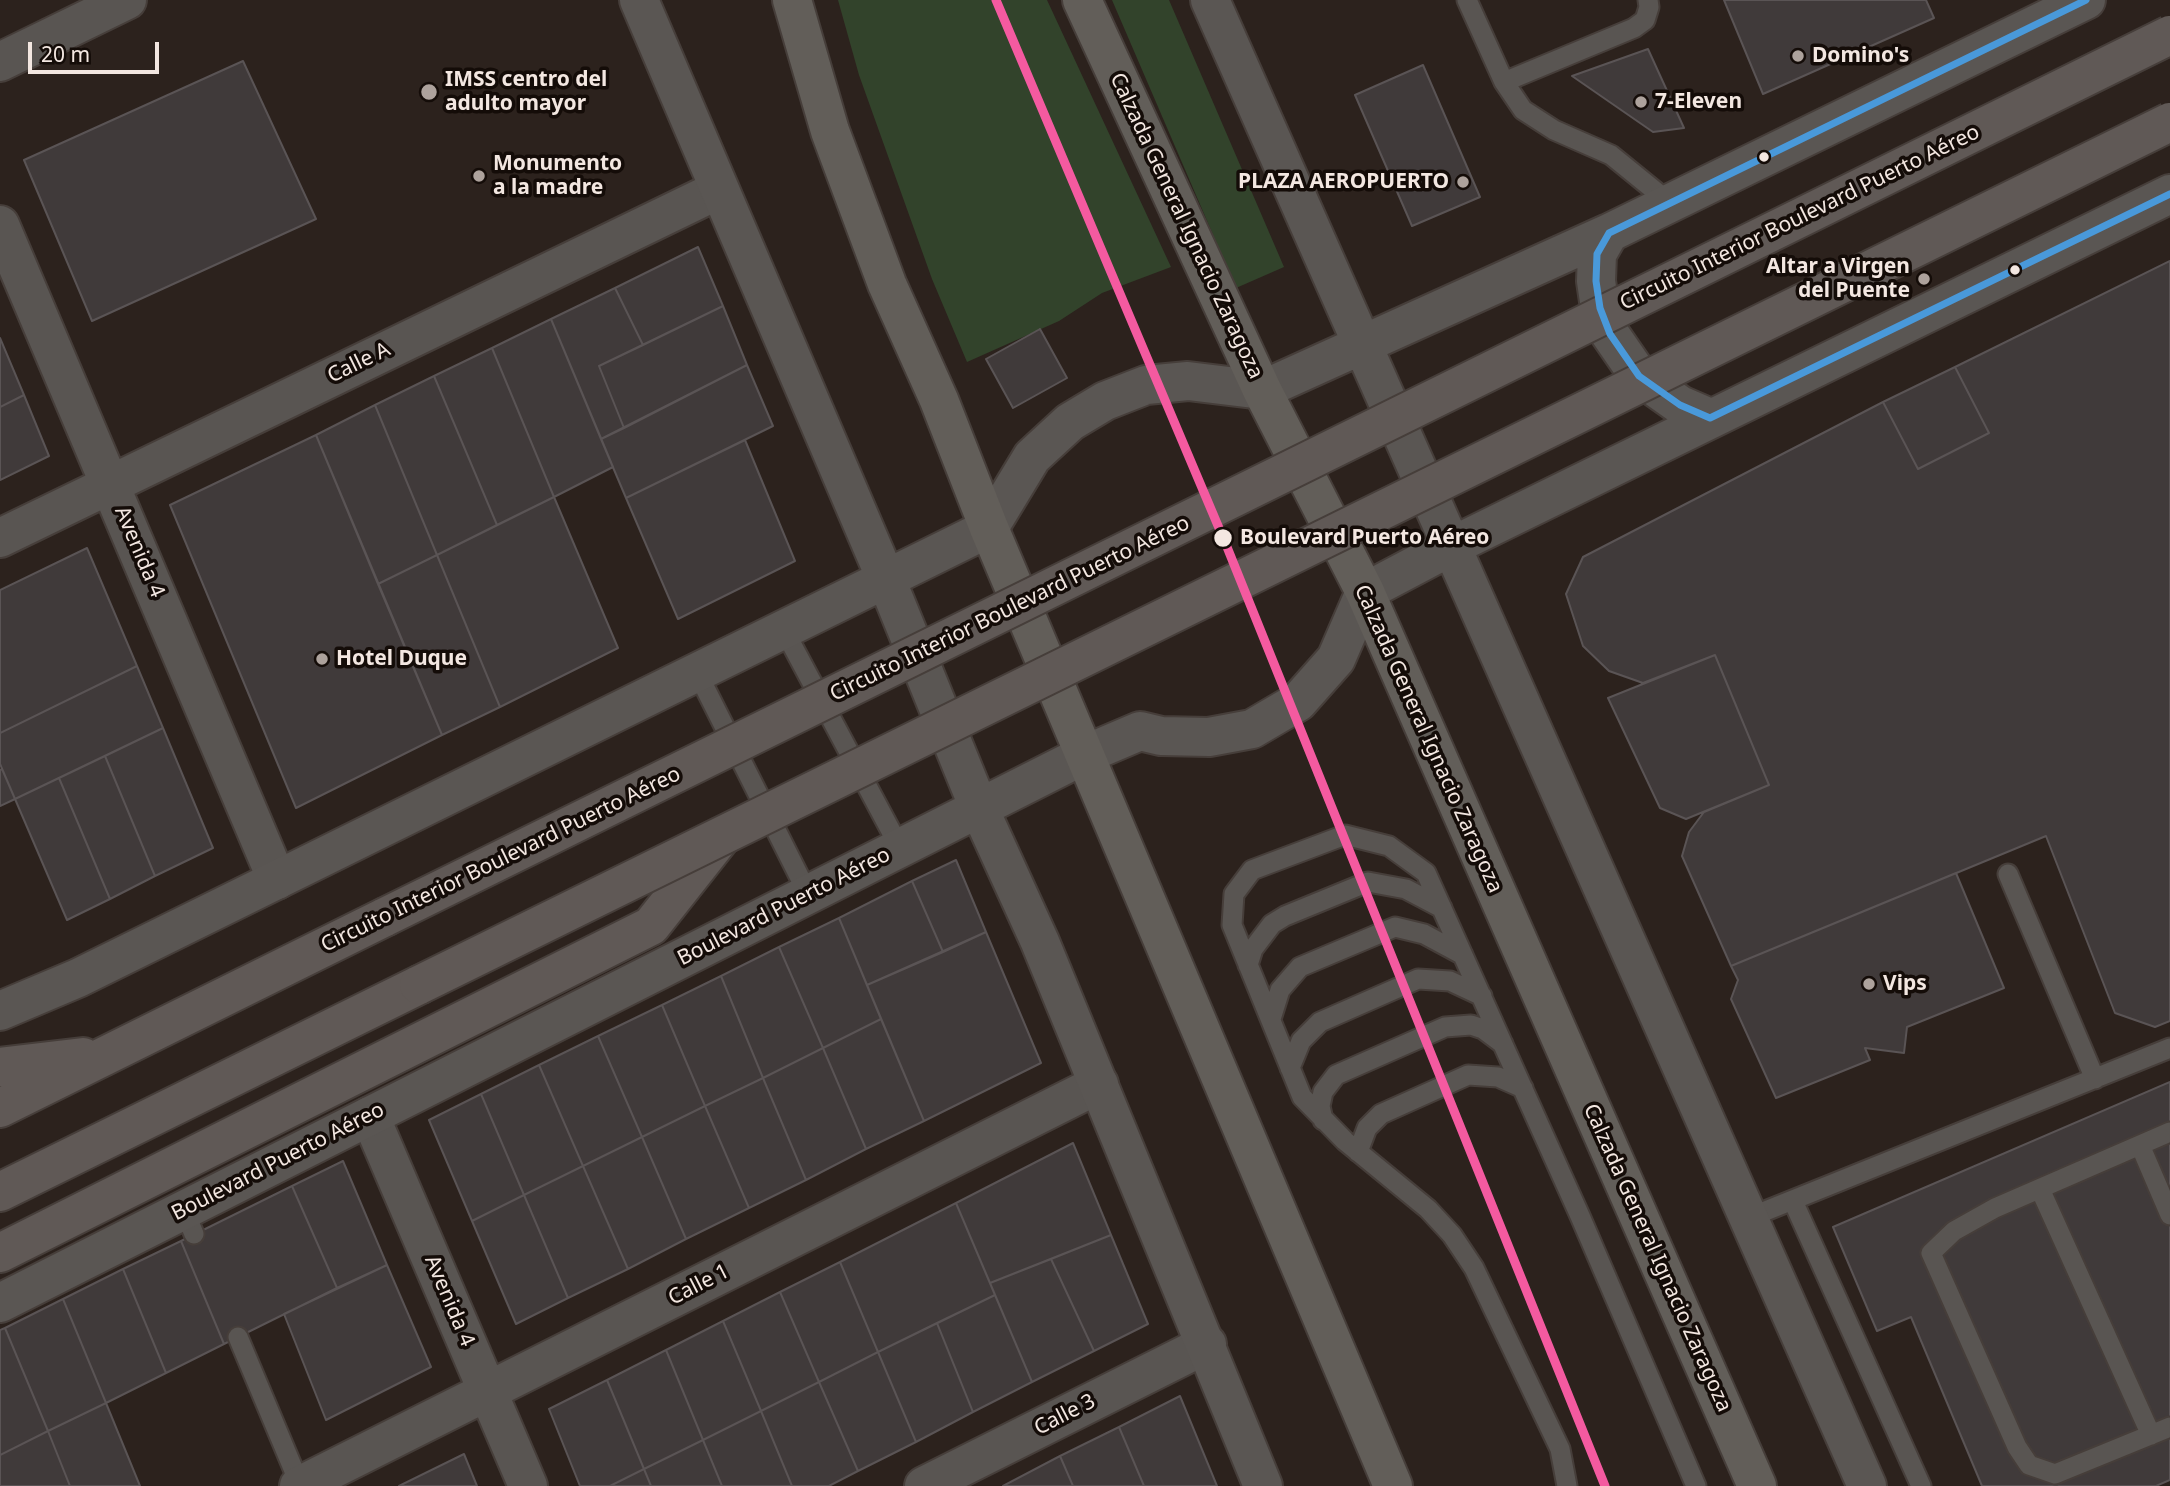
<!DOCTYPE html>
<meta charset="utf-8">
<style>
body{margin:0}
#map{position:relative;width:2170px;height:1486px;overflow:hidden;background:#2c221d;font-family:"Noto Sans",sans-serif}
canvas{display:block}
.scale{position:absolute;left:28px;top:42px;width:131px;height:32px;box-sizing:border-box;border:4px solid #f3e7e1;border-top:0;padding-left:9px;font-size:21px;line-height:24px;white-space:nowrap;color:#f3e7e1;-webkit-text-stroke:5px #140c08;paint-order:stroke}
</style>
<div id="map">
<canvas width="2170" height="1486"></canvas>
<div class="scale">20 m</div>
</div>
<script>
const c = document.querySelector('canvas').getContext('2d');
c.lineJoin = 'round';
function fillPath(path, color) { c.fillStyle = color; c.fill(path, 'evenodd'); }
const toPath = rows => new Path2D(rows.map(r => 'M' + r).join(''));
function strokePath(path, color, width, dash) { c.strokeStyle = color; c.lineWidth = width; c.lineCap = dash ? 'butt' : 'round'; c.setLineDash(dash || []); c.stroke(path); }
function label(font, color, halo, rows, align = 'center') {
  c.font = font + ' "Noto Sans",sans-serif'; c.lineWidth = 7; c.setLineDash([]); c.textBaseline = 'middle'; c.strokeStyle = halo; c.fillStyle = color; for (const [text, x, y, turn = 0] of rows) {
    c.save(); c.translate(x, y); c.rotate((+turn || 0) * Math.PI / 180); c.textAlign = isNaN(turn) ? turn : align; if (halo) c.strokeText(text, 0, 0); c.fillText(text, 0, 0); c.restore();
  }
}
fillPath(toPath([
 [838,0,1047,0,1171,267,1102,293,1059,321,967,362,932,279,859,75],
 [1112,0,1169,0,1284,267,1236,288]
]), '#32432b');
const building = toPath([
 [1724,0,1926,0,1934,18,1763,94,1724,0],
 [1648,49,1684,128,1653,132,1572,76,1648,49],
 [243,61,316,219,92,321,24,160,243,61],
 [1423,65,1480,197,1412,226,1355,95,1423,65],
 [698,247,723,306,643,345,615,288,698,247],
 [2170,261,2170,1021,2155,1027,2115,1013,2046,836,1731,966,1682,856,1689,832,1704,812,1769,785,1715,655,1643,683,1609,671,1583,646,1566,594,1583,557,1883,402,1918,469,1989,433,1955,367,2170,261],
 [615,288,643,345,599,366,624,428,601,439,551,319,615,288],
 [723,306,747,365,624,428,599,366,723,306],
 [551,319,613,467,554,497,492,348,551,319],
 [1040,329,1067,378,1013,408,986,359,1040,329],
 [0,338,24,395,0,407,0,338],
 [492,348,554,497,497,525,434,376,492,348],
 [747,365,773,426,626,498,601,439,747,365],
 [1955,367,1989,433,1918,469,1883,402,1955,367],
 [434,376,497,525,437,555,375,405,434,376],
 [24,395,49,456,0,480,0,407,24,395],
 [375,405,437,555,378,584,316,435,375,405],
 [316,435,442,735,296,808,170,505,316,435],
 [745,440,795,561,678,619,626,498,745,440],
 [554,497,618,648,500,707,437,555,554,497],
 [87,548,137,666,0,733,0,590,87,548],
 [437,555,500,707,442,735,378,584,437,555],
 [1715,655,1769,785,1686,819,1660,808,1608,698,1715,655],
 [137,666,163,728,15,799,0,764,0,733,137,666],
 [163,728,213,848,155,876,105,756,163,728],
 [105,756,155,876,110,899,59,778,105,756],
 [2,769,15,799,0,806,0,770,2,769],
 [59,778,110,899,67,920,15,799,59,778],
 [956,860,986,932,943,952,912,881,956,860],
 [1956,873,2004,988,1907,1027,1904,1053,1865,1048,1870,1060,1776,1098,1731,999,1738,980,1731,966,1956,873],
 [912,881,943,952,867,985,839,918,912,881],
 [839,918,881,1019,823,1048,779,947,839,918],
 [986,932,1041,1063,924,1121,867,985,986,932],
 [779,947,823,1048,763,1078,721,976,779,947],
 [721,976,763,1078,705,1106,662,1005,721,976],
 [662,1005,705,1106,642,1137,598,1036,662,1005],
 [881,1019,924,1121,866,1149,823,1048,881,1019],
 [598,1036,642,1137,583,1166,539,1065,598,1036],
 [823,1048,866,1149,806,1180,763,1078,823,1048],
 [539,1065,583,1166,524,1195,481,1094,539,1065],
 [763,1078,806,1180,749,1208,705,1106,763,1078],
 [2170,1082,2170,1480,2156,1486,1982,1486,1911,1317,1877,1331,1833,1227,2170,1082],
 [481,1094,524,1195,472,1221,429,1120,481,1094],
 [705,1106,749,1208,686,1239,642,1137,705,1106],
 [642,1137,686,1239,628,1269,583,1166,642,1137],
 [1073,1143,1111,1235,990,1283,956,1203,1073,1143],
 [343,1161,387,1265,337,1288,292,1186,343,1161],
 [583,1166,628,1269,568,1298,524,1195,583,1166],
 [292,1186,337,1288,224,1344,181,1241,292,1186],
 [524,1195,568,1298,516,1324,472,1221,524,1195],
 [956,1203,995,1295,878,1352,840,1262,956,1203],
 [1111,1235,1148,1324,1094,1351,1051,1259,1111,1235],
 [181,1241,224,1344,166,1373,123,1269,181,1241],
 [1051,1259,1094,1351,1032,1382,990,1283,1051,1259],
 [840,1262,878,1352,819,1382,780,1292,840,1262],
 [387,1265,431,1367,326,1420,284,1314,387,1265],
 [123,1269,166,1373,106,1403,63,1299,123,1269],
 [780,1292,819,1382,761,1411,723,1321,780,1292],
 [995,1295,1032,1382,973,1412,937,1323,995,1295],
 [63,1299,106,1403,48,1431,5,1328,63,1299],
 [723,1321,761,1411,703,1440,666,1350,723,1321],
 [937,1323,973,1412,916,1442,878,1352,937,1323],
 [5,1328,48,1431,0,1455,0,1330,5,1328],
 [666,1350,703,1440,644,1469,607,1380,666,1350],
 [878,1352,916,1442,858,1471,819,1382,878,1352],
 [607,1380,644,1469,610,1486,580,1486,549,1409,607,1380],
 [819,1382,858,1471,829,1486,792,1486,761,1411,819,1382],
 [1180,1396,1217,1486,1144,1486,1119,1427,1180,1396],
 [106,1403,140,1486,70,1486,48,1431,106,1403],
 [761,1411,792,1486,722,1486,703,1440,761,1411],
 [1119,1427,1144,1486,1073,1486,1060,1456,1119,1427],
 [48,1431,70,1486,0,1486,0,1455,48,1431],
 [703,1440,722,1486,651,1486,644,1469,703,1440],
 [464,1454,477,1486,399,1486,464,1454],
 [1060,1456,1073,1486,1003,1486,1060,1456],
 [644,1469,651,1486,610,1486,644,1469]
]);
fillPath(building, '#403a3a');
strokePath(building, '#5a5455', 2);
const service = toPath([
 [1467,0,1504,82,1634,28,1645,20,1649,7,1648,0],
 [1504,82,1523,110,1554,130,1611,155,1670,203],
 [784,630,900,848],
 [697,672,808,894],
 [2008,874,2095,1079],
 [1248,965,1253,949,1272,924,1285,916,1368,882,1406,889,1442,908],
 [1271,1019,1280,990,1300,967,1395,927,1424,934,1463,955],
 [1290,1068,1301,1041,1320,1022,1418,979,1450,981,1482,996],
 [1323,1120,1320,1106,1323,1092,1336,1075,1445,1027,1471,1025,1483,1029,1503,1044],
 [2170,1132,1995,1208,1954,1231,1931,1253,2017,1447,2029,1465,2055,1474,2170,1427],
 [2140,1145,2170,1215],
 [1358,1152,1367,1128,1381,1114,1468,1075,1498,1077,1523,1088],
 [2040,1189,2151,1435],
 [1793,1201,1921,1486],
 [184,1210,194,1234],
 [1748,1218,2170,1048],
 [238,1337,300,1485],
 [1567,1486,1560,1449,1474,1268,1452,1235,1428,1209,1345,1141,1302,1097,1232,925,1234,894,1252,870,1345,835,1389,846,1426,873,1580,1216,1696,1486]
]);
const minor = toPath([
 [0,62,127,0],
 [0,225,277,880],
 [0,538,718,190],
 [370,1116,528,1486],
 [299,1486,1099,1084],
 [924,1486,1207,1344]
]);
const secondary = toPath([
 [639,0,886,579,979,808,1040,942,1263,1486],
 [1210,0,1867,1486],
 [1609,233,1597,254,1596,281,1600,308,1610,334,1639,376,1680,405,1710,418],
 [0,1011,78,978,989,528,1032,457,1070,422,1105,401,1146,385,1188,381,1262,390,1609,233,2086,0],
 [0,1303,1086,754,1140,731,1161,736,1209,737,1252,729,1298,702,1336,659,1365,592,1452,546,2170,194]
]);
const primary = toPath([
 [792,0,830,131,887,284,939,400,989,528,1393,1486],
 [1082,0,1262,390,1365,592,1757,1486]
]);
const motorway = toPath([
 [0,1067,83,1057],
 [0,1108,385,917],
 [0,1192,419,985],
 [0,1253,651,926,722,836]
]);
strokePath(service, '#463e3a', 23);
strokePath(minor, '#463e3a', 42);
strokePath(secondary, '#463e3a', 42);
strokePath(primary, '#463e3a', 42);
strokePath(motorway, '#463e3a', 42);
strokePath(service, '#595552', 19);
strokePath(minor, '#595552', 38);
strokePath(secondary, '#5a5653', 38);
strokePath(primary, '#625e59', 38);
strokePath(motorway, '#605956', 38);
const motorwayBridge = toPath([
 [385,917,2170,35],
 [419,985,2170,122]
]);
strokePath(motorwayBridge, '#463e3a', 42, []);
strokePath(motorwayBridge, '#605956', 38);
strokePath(toPath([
 [2086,0,1609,233,1597,254,1596,281,1600,308,1610,334,1639,376,1680,405,1710,418,2170,194]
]), '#4999da', 7);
strokePath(toPath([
 [996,0,1227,547,1605,1486]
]), '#f45aa0', 9);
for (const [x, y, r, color] of [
 [1798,56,7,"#ada29c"],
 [429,92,9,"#ada29c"],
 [1641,102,7,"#ada29c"],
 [1764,157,6,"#f3e7e1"],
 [479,176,7,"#ada29c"],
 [1463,182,7,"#ada29c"],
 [2015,270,6,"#f3e7e1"],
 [1924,279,7,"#ada29c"],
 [1223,538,10,"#f3e7e1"],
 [322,659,7,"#ada29c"],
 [1869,984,7,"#ada29c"]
]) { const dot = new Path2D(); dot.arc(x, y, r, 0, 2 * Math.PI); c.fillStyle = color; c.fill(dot); strokePath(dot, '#140c08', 2.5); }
label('bold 21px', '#f3e7e1', '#140c08', [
 ["Domino's",1812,56],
 ["IMSS centro del",445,80],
 ["adulto mayor",445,104],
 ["7-Eleven",1655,102],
 ["Monumento",493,164],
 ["a la madre",493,188],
 ["PLAZA AEROPUERTO",1449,182,"right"],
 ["Altar a Virgen",1910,267,"right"],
 ["del Puente",1910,291,"right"],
 ["Hotel Duque",336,659],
 ["Vips",1883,984]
], 'left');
label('21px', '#f3e7e1', '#140c08', [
 ["Circuito Interior Boulevard Puerto Aéreo",1800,218,-26],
 ["Calzada General Ignacio Zaragoza",1186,226,65],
 ["Calle A",359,363,-26],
 ["Avenida 4",139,552,67],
 ["Circuito Interior Boulevard Puerto Aéreo",1010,609,-26],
 ["Calzada General Ignacio Zaragoza",1428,739,66],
 ["Circuito Interior Boulevard Puerto Aéreo",501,860,-26],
 ["Boulevard Puerto Aéreo",784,907,-27],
 ["Boulevard Puerto Aéreo",278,1162,-27],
 ["Calzada General Ignacio Zaragoza",1657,1258,66],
 ["Calle 1",699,1285,-27],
 ["Avenida 4",449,1301,67],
 ["Calle 3",1065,1415,-27]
]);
label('bold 21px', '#f3e7e1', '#140c08', [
 ["Boulevard Puerto Aéreo",1240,538]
], 'left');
</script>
